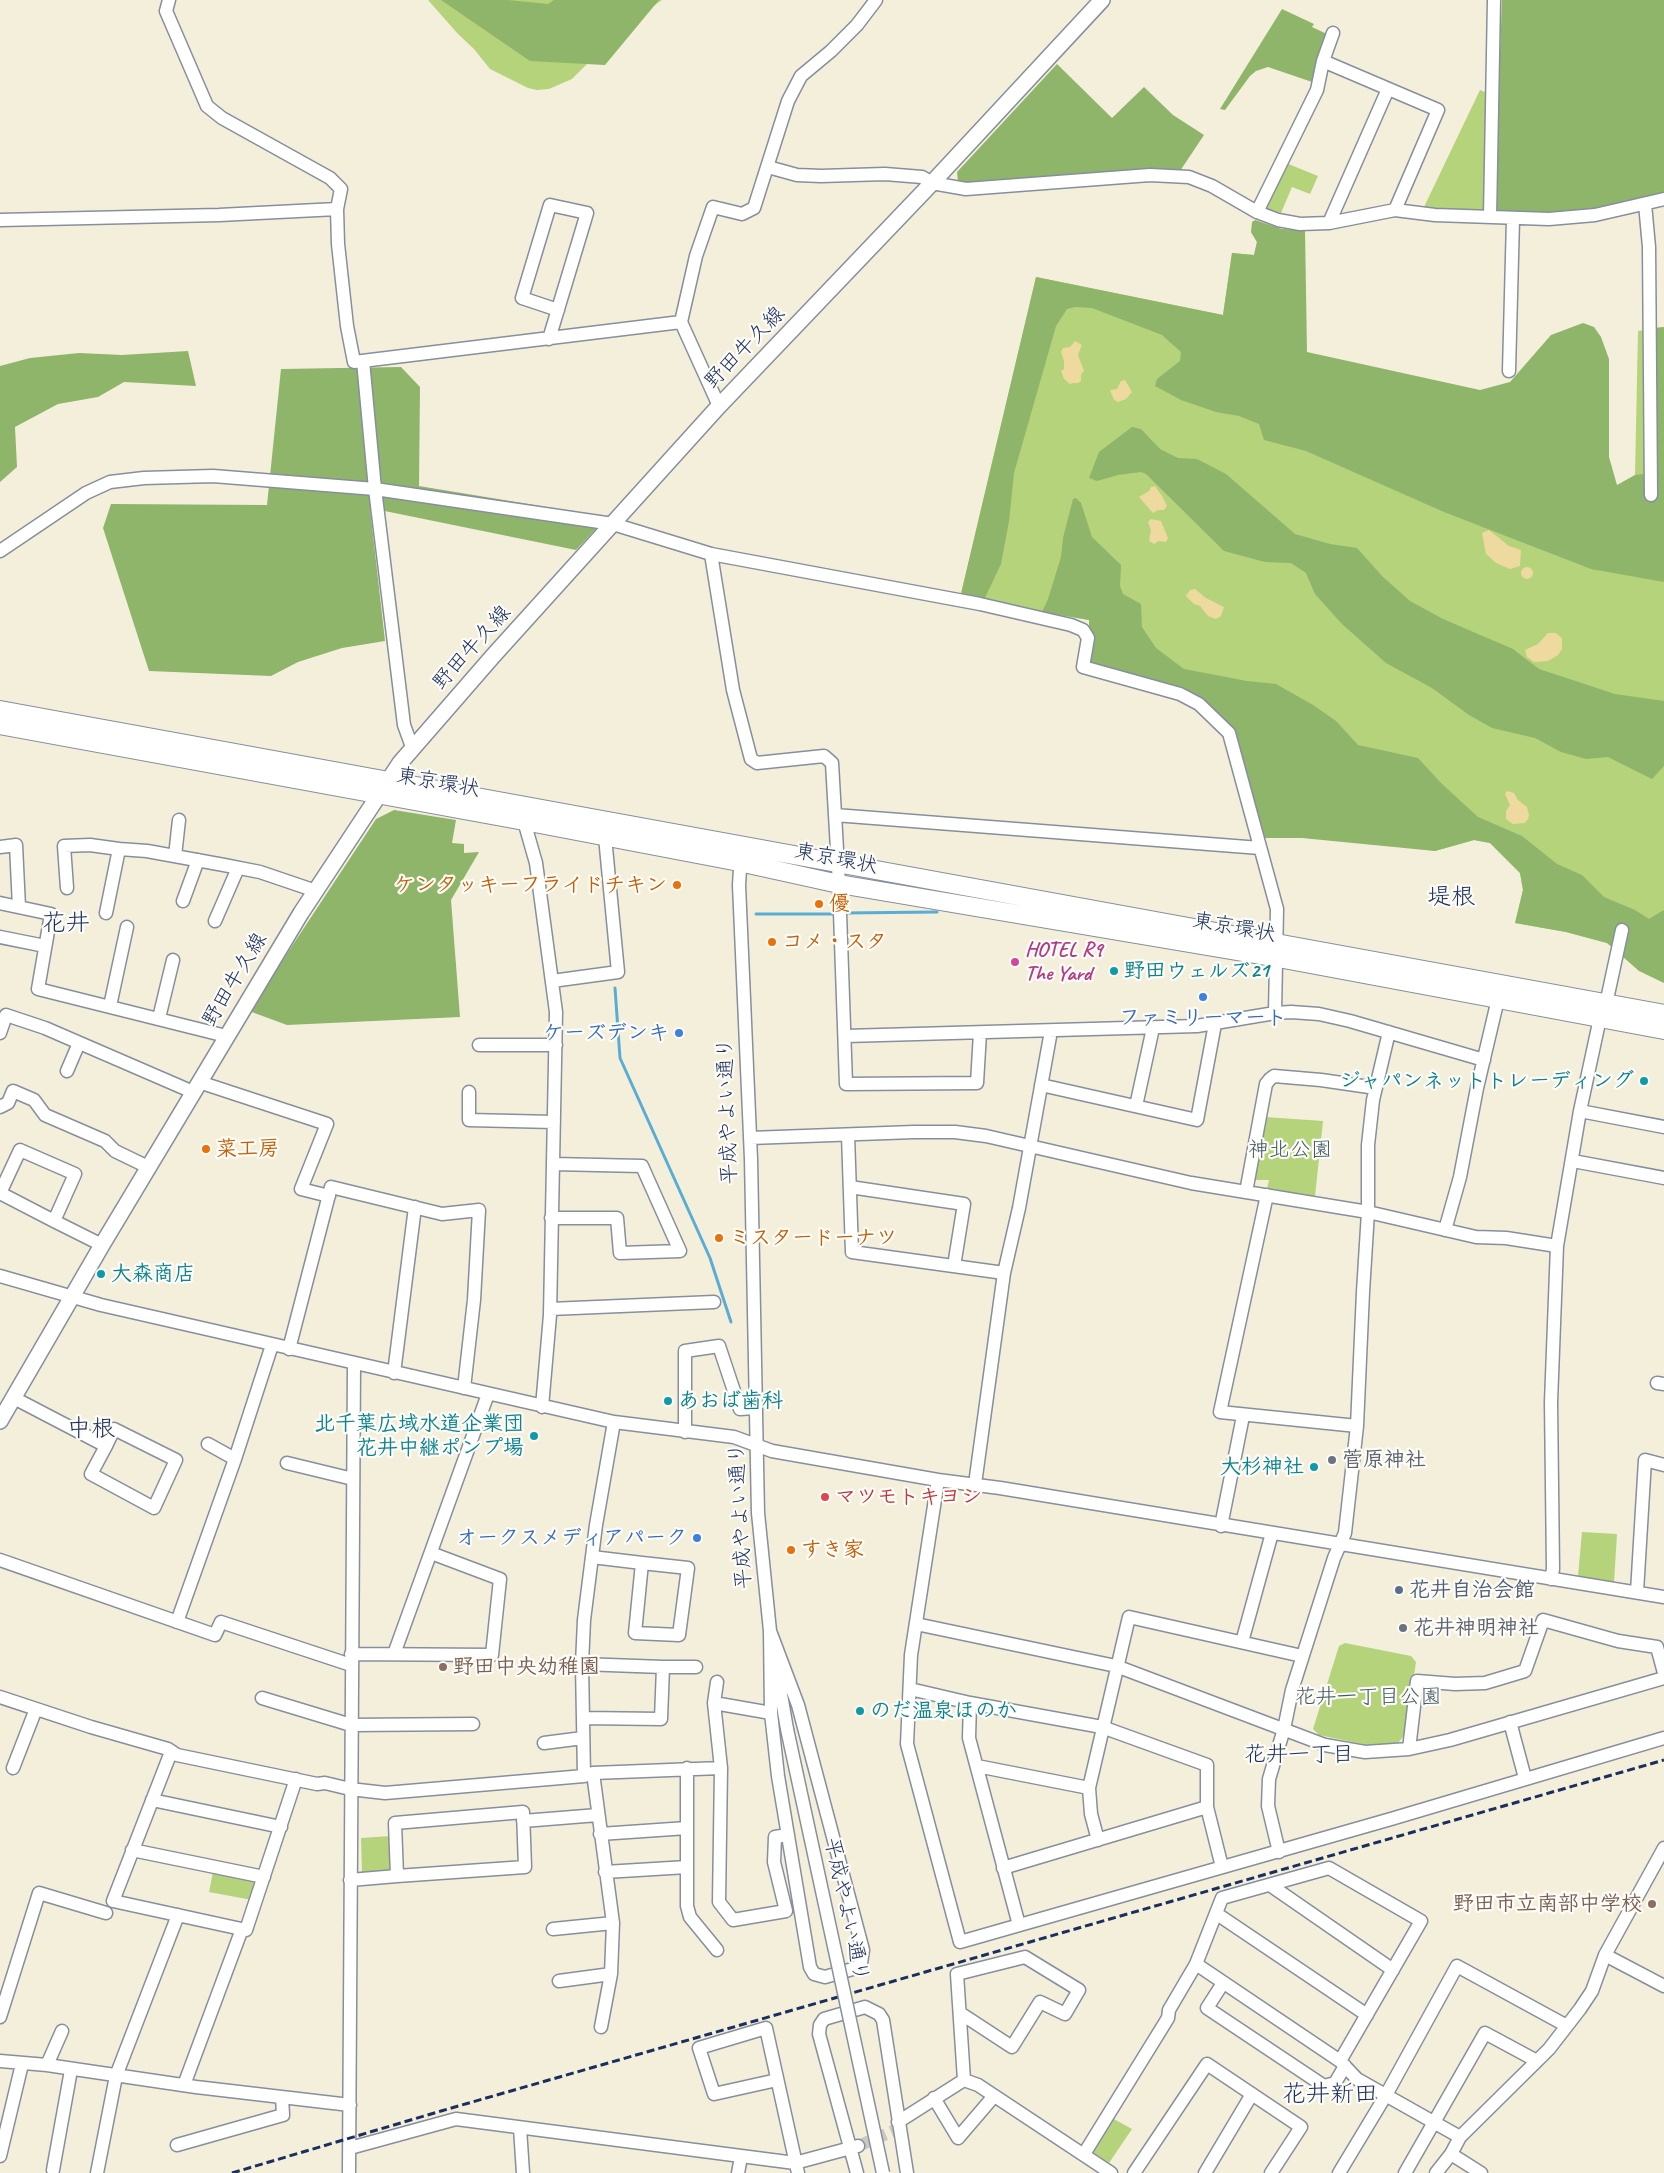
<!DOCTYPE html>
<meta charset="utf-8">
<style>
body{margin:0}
canvas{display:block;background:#f3efdb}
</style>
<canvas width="1664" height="2173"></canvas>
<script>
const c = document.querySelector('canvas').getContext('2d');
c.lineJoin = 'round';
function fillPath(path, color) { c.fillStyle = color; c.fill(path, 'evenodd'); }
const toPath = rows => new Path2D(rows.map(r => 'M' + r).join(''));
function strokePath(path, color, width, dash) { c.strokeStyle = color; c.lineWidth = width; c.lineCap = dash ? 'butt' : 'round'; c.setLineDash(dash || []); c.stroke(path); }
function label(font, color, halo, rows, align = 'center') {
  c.font = font + ' Caveat,"Klee One",sans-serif'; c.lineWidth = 4.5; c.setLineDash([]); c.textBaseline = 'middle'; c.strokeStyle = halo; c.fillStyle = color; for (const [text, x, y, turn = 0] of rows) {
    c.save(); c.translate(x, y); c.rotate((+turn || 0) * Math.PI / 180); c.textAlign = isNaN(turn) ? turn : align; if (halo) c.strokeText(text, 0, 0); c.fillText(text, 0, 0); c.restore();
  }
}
fillPath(toPath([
 [428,0,662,0,625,26,572,79,549,89,537,90,528,88,490,69,474,49,458,34],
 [1480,90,1492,95,1489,213,1436,212,1424,207],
 [1286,163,1318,176,1310,194,1292,187,1281,213,1266,209,1265,206],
 [1251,232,1294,245,1289,408,1617,486,1635,475,1638,331,1664,327,1664,976,1646,971,1607,943,1566,932,1515,923,1523,890,1520,873,1490,843,1474,840,1435,851,1275,825,1215,712,1089,664,1089,620,960,598,1036,277,1223,315,1232,253,1254,255,1257,242],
 [1265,1117,1323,1121,1315,1196,1267,1189,1269,1180,1254,1180],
 [1582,1532,1617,1534,1614,1582,1578,1576],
 [1345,1643,1411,1656,1416,1662,1406,1733,1398,1743,1372,1746,1319,1735,1313,1729,1339,1646],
 [391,1836,394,1868,390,1871,362,1874,361,1838],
 [213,1872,255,1880,257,1884,252,1900,209,1892],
 [1112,2118,1132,2129,1109,2163,1094,2153,1094,2149]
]), '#b4d37a');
fillPath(toPath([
 [441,0,508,0,548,4,554,0,659,0,605,65,530,61],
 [1502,0,1664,0,1664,195,1606,208,1557,213,1494,213],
 [1282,9,1314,24,1312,27,1329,35,1315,83,1268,67,1256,71,1250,76,1225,110,1220,109],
 [1057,64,1112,118,1144,87,1173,115,1204,135,1180,171,971,185,958,182,957,172],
 [1255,220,1282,229,1305,230,1307,352,1480,390,1510,382,1551,335,1583,323,1594,327,1601,337,1609,359,1609,457,1617,485,1635,475,1654,473,1654,328,1664,327,1664,582,1591,569,1444,512,1306,451,1264,440,1259,424,1239,416,1216,412,1181,400,1155,386,1157,379,1180,361,1181,352,1162,335,1092,308,1075,307,1067,309,1056,326,1014,473,1009,521,1001,564,983,602,960,598,1036,277,1223,315,1232,253,1254,255,1257,242,1251,232,1252,222],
 [188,351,196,386,124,382,98,397,58,404,15,427,17,467,0,482,0,366,30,358,79,353,122,355],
 [401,367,420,387,419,486,607,517,576,550,370,508,385,641,342,648,298,662,271,676,149,671,103,528,111,504,267,505,281,369],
 [1132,427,1141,429,1160,449,1178,458,1197,459,1226,474,1295,534,1330,544,1357,548,1382,576,1410,601,1443,619,1513,649,1539,669,1615,694,1664,701,1664,766,1652,779,1608,757,1586,759,1561,752,1535,738,1492,728,1469,715,1432,688,1386,663,1342,624,1315,594,1306,573,1291,563,1265,562,1224,551,1146,474,1141,472,1118,475,1097,481,1089,478,1099,452],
 [1076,498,1081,503,1092,537,1121,565,1120,586,1123,594,1141,604,1142,627,1156,648,1184,669,1247,681,1276,684,1313,705,1336,721,1358,745,1418,758,1441,783,1478,817,1522,836,1557,864,1582,875,1604,897,1635,910,1649,919,1664,910,1664,983,1639,971,1607,943,1566,932,1515,923,1523,890,1520,873,1490,843,1474,840,1435,851,1302,838,1261,838,1215,712,1089,664,1089,620,1042,612,1048,599,1061,557,1063,538,1073,499],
 [394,810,456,820,452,843,464,844,464,853,479,852,451,900,460,1017,287,1025,249,1011,376,819]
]), '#8fb56a');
fillPath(toPath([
 [1075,341,1082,345,1078,355,1084,371,1081,374,1081,381,1078,383,1073,383,1070,384,1064,379,1061,371,1064,369,1064,361,1061,352,1063,348,1070,347],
 [1125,380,1132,392,1126,399,1118,402,1114,400,1110,390,1117,389,1121,381],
 [1155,486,1162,496,1167,506,1164,510,1158,510,1153,513,1139,497,1149,491,1151,487],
 [1151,519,1161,521,1168,538,1166,542,1159,541,1154,544,1149,541,1151,530,1148,522],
 [1489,530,1509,546,1521,550,1520,566,1510,569,1496,563,1486,554,1482,533],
 '1521 573a6 6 0 1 1 12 0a6 6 0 1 1-12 0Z',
 [1195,589,1206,598,1224,607,1221,616,1216,619,1208,616,1200,606,1194,604,1186,596,1190,590],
 [1548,633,1556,633,1562,638,1562,649,1558,655,1548,661,1534,662,1527,657,1525,650,1538,644],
 [1507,791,1514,793,1518,800,1527,807,1529,815,1528,819,1525,823,1513,824,1506,819,1506,811,1510,805,1505,794]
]), '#eeda9e');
strokePath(toPath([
 [845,913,937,912],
 [756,914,834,914],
 [615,988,620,1058,710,1258,731,1322]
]), '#59add5', 3);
strokePath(toPath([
 [858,2146,900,2128]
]), '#c8c9c2', 12, [12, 6]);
const minor = toPath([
 [169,0,166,11,207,106,222,118,330,178,341,189,337,209,338,244,347,326,354,362,681,322],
 [1323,61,1438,110,1395,210],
 [768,167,797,175,821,176,885,174,922,177,932,183,966,189,1150,175,1189,177,1212,186,1257,212,1278,220,1300,224,1329,223,1395,210,1435,215,1549,219,1595,215,1664,199],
 [1645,204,1649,247,1651,495],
 [1257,212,1317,90,1323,61,1333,33],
 [1490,217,1494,0],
 [0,220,219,215,337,209],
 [1329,223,1388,89],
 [549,339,587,213,550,205,522,298,558,310],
 [363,361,375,489,404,725,412,747],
 [1509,371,1513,219],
 [719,406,681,322,696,256,713,207,742,214,754,208,788,101,801,76,831,51,857,25,876,0],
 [0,551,86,493,110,482,144,478,213,476,375,489,613,524,711,554,980,604,1071,625,1083,630,1088,638,1083,667,1180,694,1199,704,1229,733,1277,909,1275,1013],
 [711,554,733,690,751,759,757,763,824,756,832,763,839,884,846,1084,977,1083,980,1033],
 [835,815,1260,848],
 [524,821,536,863,556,1012,550,1315,542,1407],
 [0,847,16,845,19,907],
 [741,854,739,885,751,1159,758,1513,770,1631,787,1729],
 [175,856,179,820],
 [67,888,64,846,90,845,119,849],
 [183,901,198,860],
 [0,903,51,914,38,989,226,1036],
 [106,913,119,849,147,851,224,865,260,872,316,891],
 [215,921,238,868],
 [0,937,45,946],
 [552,981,618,972,605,837],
 [110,1006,127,927],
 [159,1018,173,960],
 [0,1033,6,1015,45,1028,193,1092],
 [846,1036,1197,1026,1275,1013,1291,1012,1319,1014,1350,1021,1484,1060],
 [479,1045,556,1045],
 [67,1071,79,1043],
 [199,1082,327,1124,301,1189,329,1196],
 [1041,1085,1197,1120,1215,1024],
 [469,1092,469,1120,554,1122],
 [1136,1106,1153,1028],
 [0,1107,8,1103,13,1091,34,1100,45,1115,105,1141,115,1151,148,1167],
 [1580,1111,1664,1127],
 [848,1135,852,1252,1004,1273],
 [750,1138,914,1132,955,1132,986,1136,1191,1183,1368,1212,1476,1237,1506,1238,1557,1246],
 [1573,1161,1664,1178],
 [850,1187,964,1204,954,1266],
 [1246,1192,1266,1084,1270,1079,1274,1076,1321,1080,1376,1088],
 [1267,1195,1220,1412,1357,1426],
 [551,1218,617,1218,620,1253,680,1251,642,1166,553,1164],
 [54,1221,75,1174,20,1150,0,1193,54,1221,102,1245],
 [1445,1230,1460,1177,1477,1088,1498,999],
 [0,1276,101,1305,614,1422,734,1437,772,1451,938,1480,1000,1488,1664,1597],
 [550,1309,714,1302],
 [289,1349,331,1187,442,1214,479,1210,474,1300,464,1388],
 [394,1373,415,1207],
 [1657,1383,1664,1384],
 [14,1398,106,1446,114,1429,176,1460,154,1508,91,1474,106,1446],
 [685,1432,685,1351,719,1346,740,1409,755,1408],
 [208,1444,235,1459],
 [287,1463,353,1479],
 [938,1480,911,1655,907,1744,960,1942,1391,1819,1664,1738],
 [975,1484,1004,1273,1019,1208,1051,1031],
 [1221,1526,1243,1416],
 [592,1557,642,1563,688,1568,679,1635,635,1633,642,1563],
 [0,1560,215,1635,221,1622,351,1665],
 [1551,1579,1553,1569,1551,1402,1557,1246,1580,1111,1600,1018,1606,1004,1622,930],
 [1637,1592,1645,1460,1664,1465],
 [177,1622,235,1459,272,1345],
 [916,1624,1116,1666,1325,1745,1365,1752,1409,1749,1450,1740,1664,1678],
 [770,1631,798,1705,863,1950,861,1963,856,1968,825,1977,814,1974,810,1967,778,1776,771,1713,770,1631],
 [1242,1642,1272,1533],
 [351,1654,492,1655,500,1579,431,1553],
 [394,1654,488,1394],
 [582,1664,663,1667,661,1719,583,1718],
 [663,1667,696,1667],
 [717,1682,714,1703,721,1768,719,1902,733,1920,786,1911,774,1862,775,1837,788,1835],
 [910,1689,970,1703,1102,1727,1207,1765,1207,1807,1222,1867],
 [0,1697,91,1727,168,1749,177,1755,317,1784,325,1783,350,1789,385,1793,584,1776,593,1773,721,1768],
 [262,1698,351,1725,473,1724],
 [714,1703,771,1713],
 [970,1703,969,1738,1019,1925],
 [1510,1722,1525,1778],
 [544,1743,583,1738],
 [1409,1749,1417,1681,1455,1684,1485,1683,1525,1671,1543,1620,1618,1641,1657,1647,1664,1673],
 [171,1752,113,1901,246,1930,296,1779],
 [977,1766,1089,1788],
 [13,1768,34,1714,37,1710],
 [687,1768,687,1906,690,1917,717,1950],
 [593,1773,613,1923,611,1974,601,2027],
 [584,1776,582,1664,584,1620,596,1525,614,1422],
 [152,1800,281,1827],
 [523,1821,598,1815],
 [600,1834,687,1828],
 [1098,1840,1091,1814,1089,1788,1129,1617,1302,1656],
 [132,1850,264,1877],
 [1279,1852,1268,1806,1269,1779,1284,1729,1292,1690,1334,1558,1345,1533,1357,1426,1363,1292,1368,1212,1368,1145,1373,1100,1389,1032],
 [1003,1868,1207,1807],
 [605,1872,687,1867],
 [350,1880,397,1876,525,1867,523,1812,395,1823,397,1876],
 [1270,1885,1393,1970],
 [1217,1914,1367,2015],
 [553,1929,613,1923],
 [1605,1955,1664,1986],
 [1196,1964,1340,2061,1357,2079,1460,2137],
 [559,1981,611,1974],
 [1223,1983,1207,2008,1324,2086,1335,2083,1345,2066],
 [960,2013,1012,2047,1040,2002,1065,2014,1079,1990,1025,1957,957,1974,964,2080],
 [0,2017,39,1893,106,1913],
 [0,2061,47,2065,196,2087,350,2105],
 [47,2065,62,2031],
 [777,2080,714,2094,699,2048,766,2028,798,2173],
 [184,2085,242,1929],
 [934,2098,958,2138,994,2096],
 [898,2122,964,2080,978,2085,1111,2173],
 [520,2128,523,2173],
 [177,2145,283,2115,282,2097],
 [350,2148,456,2119,795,2163,858,2146],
 [1084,2154,1168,2018,1169,2010,1196,1964,1222,1898,1329,1868,1421,1921,1340,2061],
 [1451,2154,1481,2173],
 [0,2156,22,2064],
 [53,2170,71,2070],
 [97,2173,116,2076,178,1915],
 [349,2173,354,1364],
 [738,2173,741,2157],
 [857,2173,819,2034,820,2025,824,2019,865,2007,879,2014,883,2020,907,2173],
 [1134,2173,1207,2064,1301,2127,1271,2173],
 [1205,2173,1252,2094],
 [1339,2173,1386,2095,1457,1966,1567,2026],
 [1405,2173,1485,2033,1537,2061],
 [1436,2173,1451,2154,1460,2137,1549,2049,1580,2009,1592,1991,1605,1955,1664,1848]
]);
const major = toPath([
 [0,1421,102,1245,301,913,400,763,493,656,719,406,932,183,1102,0]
]);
const highway = toPath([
 [0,710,1664,1014],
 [0,725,524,821,739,862,839,884,1278,958,1664,1030]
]);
strokePath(minor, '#878f9c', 15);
strokePath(major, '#878f9c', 18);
strokePath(highway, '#878f9c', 20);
strokePath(minor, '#fff', 12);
strokePath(major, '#fff', 15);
strokePath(highway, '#fff', 18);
strokePath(toPath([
 [232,2173,441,2111,1664,1760]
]), '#1b2f5e', 3, [8, 4]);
const minorBridge = toPath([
 [787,1729,883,2173]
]);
strokePath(minorBridge, '#878f9c', 15, []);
strokePath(minorBridge, '#fff', 12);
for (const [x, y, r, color] of [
 [677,885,5,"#e8710a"],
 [819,904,5,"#e8710a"],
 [772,942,5,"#e8710a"],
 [1015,962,5,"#d1479c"],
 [1114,971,5,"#0f9aa8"],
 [1203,997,5,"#3f7fe0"],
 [679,1033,5,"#3f7fe0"],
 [1644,1081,5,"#0f9aa8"],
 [206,1149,5,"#e8710a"],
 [719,1238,5,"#e8710a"],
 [101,1274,5,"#0f9aa8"],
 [668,1401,5,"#0f9aa8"],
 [534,1436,5,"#0f9aa8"],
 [1332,1460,5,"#6b7280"],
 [1314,1467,5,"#0f9aa8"],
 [825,1497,5,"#e0444e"],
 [697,1538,5,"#3f7fe0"],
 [791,1550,5,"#e8710a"],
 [1399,1590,5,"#5c6f8a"],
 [1403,1628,5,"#6b7280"],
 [443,1667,5,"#8d6e63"],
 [860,1711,5,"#0f9aa8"],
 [1652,1904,5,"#8d6e63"]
]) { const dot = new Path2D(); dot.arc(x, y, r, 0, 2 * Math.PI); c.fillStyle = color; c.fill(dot); strokePath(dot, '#fdfcf7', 2); }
label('21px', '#1b2f5e', '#fdfcf7', [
 ["野田牛久線",745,348,-46],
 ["野田牛久線",472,648,-48],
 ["東京環状",438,783,10],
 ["東京環状",836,859,11],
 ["東京環状",1234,928,10],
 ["野田牛久線",235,980,-59],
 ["平成やよい通り",728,1111,-92],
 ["平成やよい通り",741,1516,-93],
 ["平成やよい通り",846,1910,78]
]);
label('bold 21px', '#c56008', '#fdfcf7', [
 ["ケンタッキーフライドチキン",667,885,"right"],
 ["優",829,904],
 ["コメ・スタ",782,942],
 ["菜工房",216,1149],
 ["ミスタードーナツ",729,1238],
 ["すき家",801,1550]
], 'left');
label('bold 21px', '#b23c85', '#fdfcf7', [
 ["HOTEL R9",1025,950],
 ["The Yard",1025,974]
], 'left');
label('bold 21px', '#0d838f', '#fdfcf7', [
 ["野田ウェルズ21",1124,971],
 ["ジャパンネットトレーディング",1634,1081,"right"],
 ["大森商店",111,1274],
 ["あおば歯科",678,1401],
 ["北千葉広域水道企業団",524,1424,"right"],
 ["花井中継ポンプ場",524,1448,"right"],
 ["大杉神社",1304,1467,"right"],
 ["のだ温泉ほのか",870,1711]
], 'left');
label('bold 21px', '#366cbe', '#fdfcf7', [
 ["ファミリーマート",1203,1018,"center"],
 ["ケーズデンキ",669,1033],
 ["オークスメディアパーク",687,1538]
], 'right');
label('21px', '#415865', '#fdfcf7', [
 ["神北公園",1290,1150],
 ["花井一丁目公園",1368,1697]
]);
label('bold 21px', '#5b616d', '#fdfcf7', [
 ["菅原神社",1342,1460],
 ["花井神明神社",1413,1628]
], 'left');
label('bold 21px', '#be3a42', '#fdfcf7', [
 ["マツモトキヨシ",835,1497]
], 'left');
label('bold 21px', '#4e5e75', '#fdfcf7', [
 ["花井自治会館",1409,1590]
], 'left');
label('bold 21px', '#785e54', '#fdfcf7', [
 ["野田中央幼稚園",453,1667],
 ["野田市立南部中学校",1642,1904,"right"]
], 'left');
label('22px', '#1b2f5e', '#fdfcf7', [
 ["花井一丁目",1299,1755]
]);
label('24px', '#1b2f5e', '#fdfcf7', [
 ["堤根",1451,898],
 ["花井",66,924],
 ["中根",91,1430],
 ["花井新田",1330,2095]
]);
</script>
